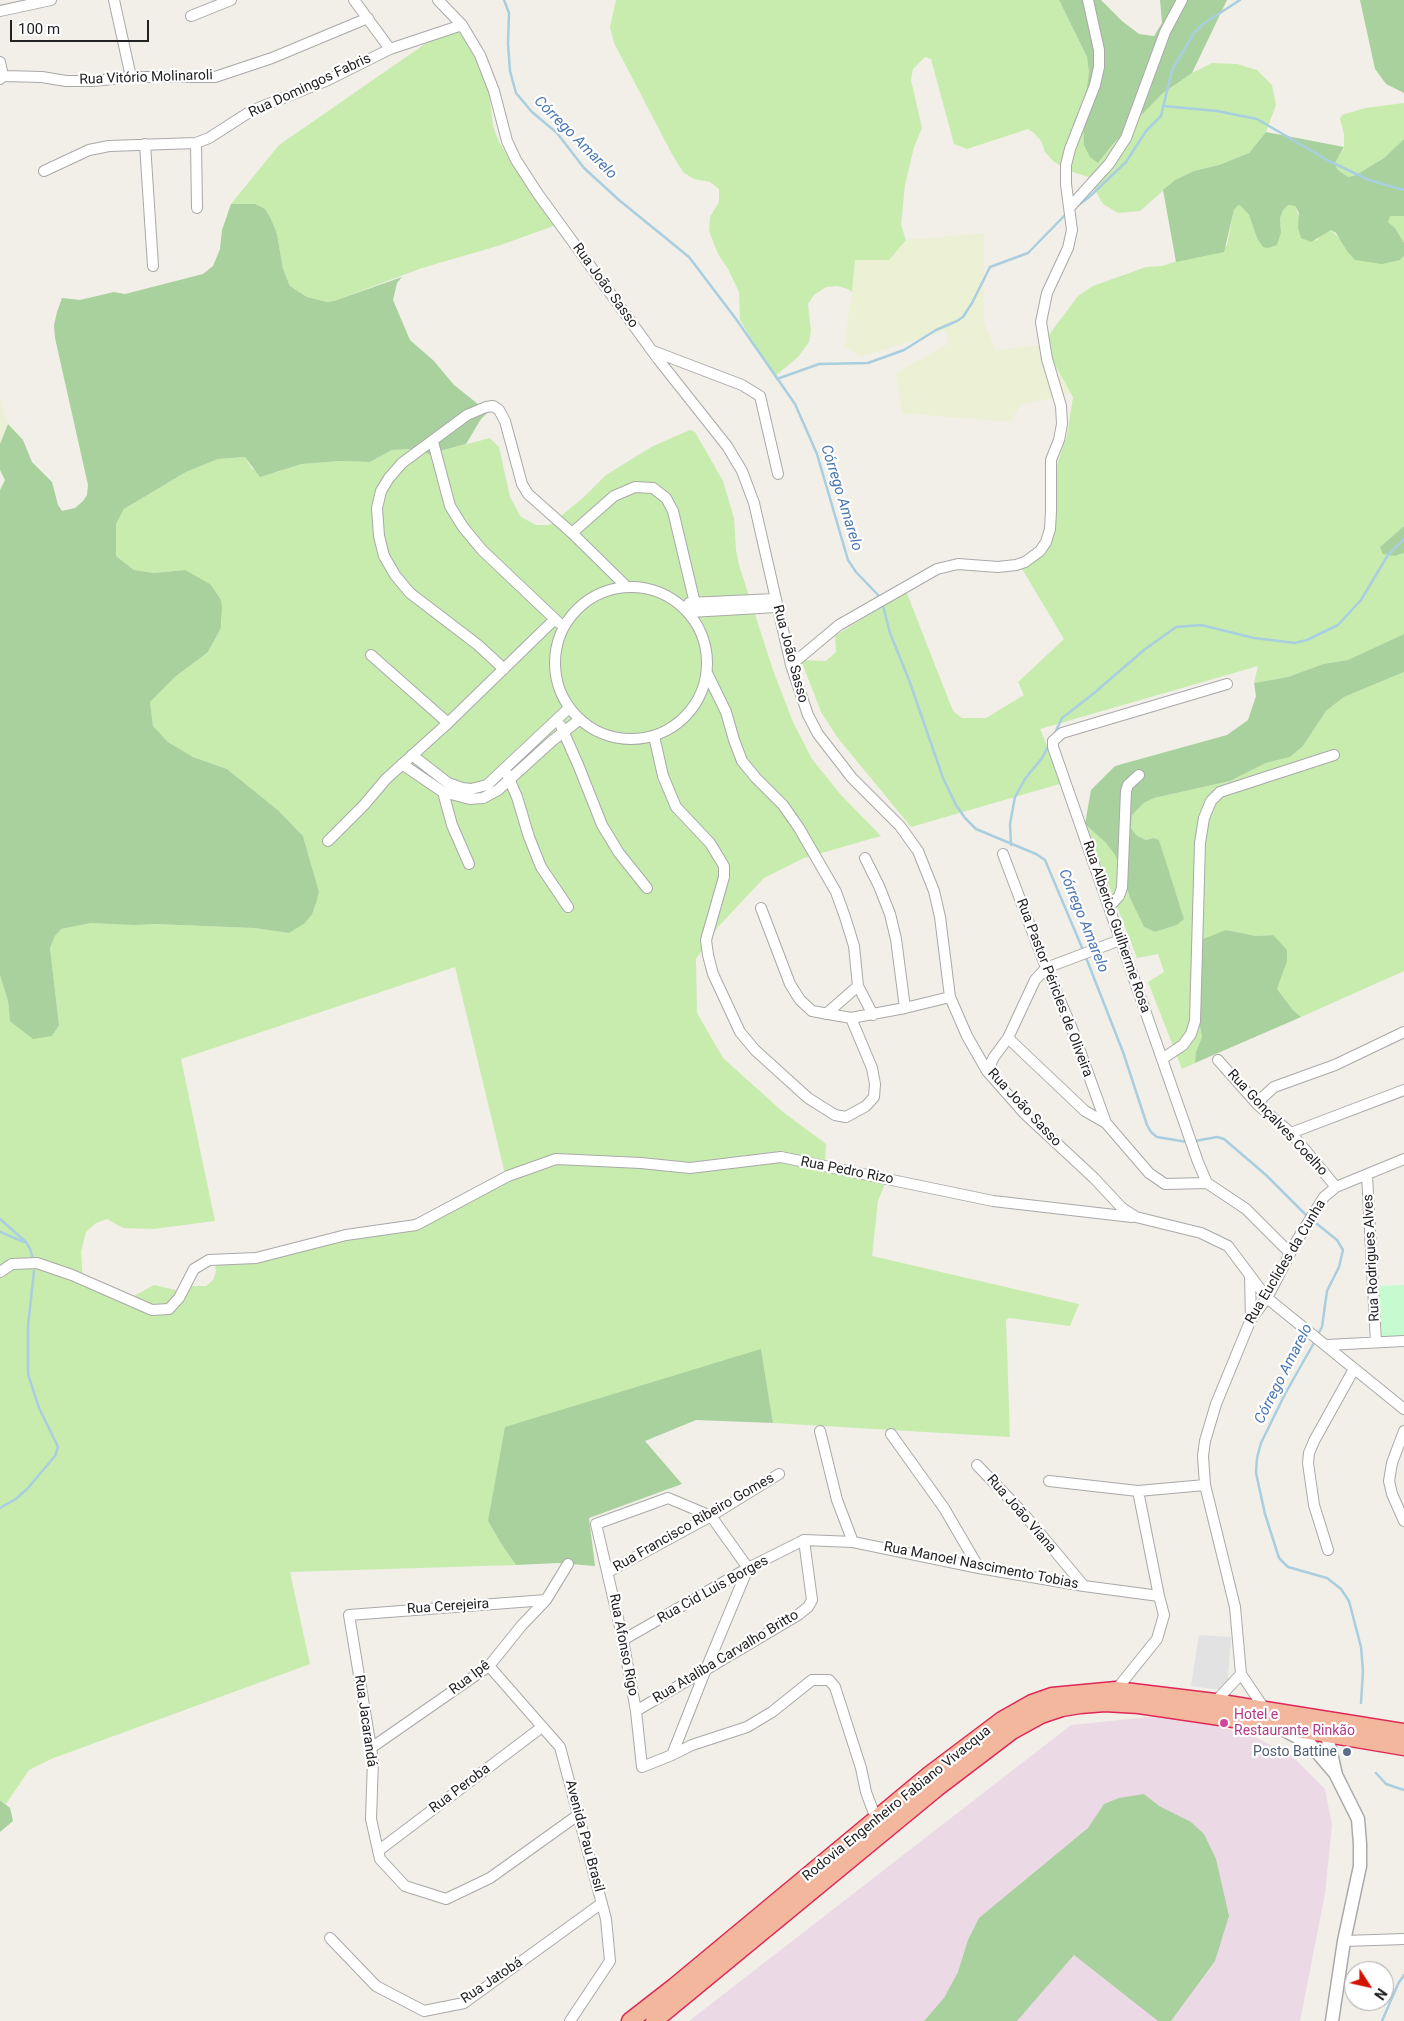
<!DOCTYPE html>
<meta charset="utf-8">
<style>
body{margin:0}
#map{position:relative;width:1404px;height:2021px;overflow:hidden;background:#f2efe8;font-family:Roboto,sans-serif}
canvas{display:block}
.north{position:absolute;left:1344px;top:1961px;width:50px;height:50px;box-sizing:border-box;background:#fff;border:1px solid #a7a7a7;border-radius:50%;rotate:125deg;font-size:14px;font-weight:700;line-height:20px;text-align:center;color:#222}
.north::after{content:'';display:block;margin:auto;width:18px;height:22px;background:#d31200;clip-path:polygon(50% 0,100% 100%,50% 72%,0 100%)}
.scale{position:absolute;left:10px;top:20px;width:139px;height:22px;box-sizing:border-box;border:2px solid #222;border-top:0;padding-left:6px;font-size:15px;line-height:18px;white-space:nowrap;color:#222;-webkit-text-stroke:4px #fff;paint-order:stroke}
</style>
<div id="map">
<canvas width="1404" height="2021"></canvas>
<div class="north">N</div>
<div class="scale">100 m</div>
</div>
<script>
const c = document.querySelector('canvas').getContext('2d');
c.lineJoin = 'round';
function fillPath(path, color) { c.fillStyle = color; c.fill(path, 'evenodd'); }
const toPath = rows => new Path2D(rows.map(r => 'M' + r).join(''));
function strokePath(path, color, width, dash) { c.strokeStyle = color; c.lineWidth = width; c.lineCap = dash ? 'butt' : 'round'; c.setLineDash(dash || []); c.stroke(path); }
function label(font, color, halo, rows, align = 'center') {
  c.font = font + ' Roboto,sans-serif'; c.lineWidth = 4.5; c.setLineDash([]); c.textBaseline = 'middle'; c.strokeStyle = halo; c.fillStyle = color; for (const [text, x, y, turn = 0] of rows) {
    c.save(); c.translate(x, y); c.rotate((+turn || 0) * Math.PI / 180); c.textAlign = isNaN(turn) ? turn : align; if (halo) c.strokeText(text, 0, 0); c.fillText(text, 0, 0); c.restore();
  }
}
fillPath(toPath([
 [1149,1717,1204,1722,1255,1737,1292,1756,1325,1789,1332,1825,1325,1894,1300,2021,689,2021,1071,1725]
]), '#ebdae6');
fillPath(toPath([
 [984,233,984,323,996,350,1043,345,1072,394,1020,405,1011,422,902,413,896,373,948,344,946,330,861,357,844,346,852,292,855,260,889,260,906,240],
 [0,397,8,424,0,444]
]), '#ecf0d4');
fillPath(toPath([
 [616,0,1059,0,1087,57,1089,72,1087,97,1098,163,1113,144,1163,93,1190,74,1212,63,1237,64,1257,70,1272,85,1276,105,1266,132,1249,153,1219,165,1194,171,1175,180,1140,211,1118,213,1103,204,1095,190,1094,179,1067,170,1053,161,1045,152,1041,141,1034,133,1028,129,967,149,954,144,931,59,925,57,913,69,911,80,922,128,914,147,905,185,901,225,906,240,889,260,855,260,852,292,848,289,837,286,826,287,814,295,808,304,811,331,809,342,798,357,774,377,740,320,739,292,728,269,718,254,709,231,710,217,719,202,719,189,710,182,694,179,683,172,672,154,614,43,610,27],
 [457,30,468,41,489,92,493,126,499,142,525,184,556,225,501,245,422,268,334,301,327,302,307,297,290,286,283,269,277,234,271,219,255,204,231,204,279,145,438,35],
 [1404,103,1404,139,1402,141,1384,158,1356,175,1348,177,1337,169,1335,162,1344,149,1344,134,1340,119,1342,115,1365,108],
 [1238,204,1241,205,1249,215,1257,238,1281,232,1280,218,1283,210,1288,205,1295,206,1300,219,1298,228,1316,241,1322,234,1331,230,1341,240,1347,251,1400,260,1404,256,1404,526,1380,547,1395,556,1404,553,1404,634,1348,660,1323,664,1288,677,1254,683,1258,666,1040,729,1063,783,911,827,837,737,821,712,801,660,826,661,836,652,835,636,906,591,953,711,962,718,986,718,1024,695,1018,682,1064,639,1022,569,1043,552,1055,471,1067,435,1073,397,1044,345,1051,332,1078,296,1093,286,1146,267,1162,266,1227,245,1234,210],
 [1389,216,1404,216,1404,243,1395,228,1388,222],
 [690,430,695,432,723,481,734,518,736,550,739,565,773,670,793,722,812,759,841,795,881,836,804,858,764,878,718,927,696,959,697,1013,723,1058,783,1112,826,1144,825,1164,886,1181,878,1201,872,1256,1079,1304,1070,1326,1009,1318,1006,1320,1010,1437,773,1423,761,1349,488,1521,502,1545,516,1565,290,1572,310,1664,51,1759,29,1770,6,1804,0,1800,0,975,8,1001,10,1021,59,1025,50,948,55,936,61,929,91,923,154,924,254,928,289,933,317,900,319,892,303,836,279,811,227,769,193,757,168,742,153,726,150,702,175,677,208,652,221,628,222,619,221,600,185,570,154,573,134,570,116,556,116,524,124,509,186,472,218,459,245,457,252,469,274,473,302,464,340,461,370,462,392,450,411,449,429,454,490,438,499,447,510,497,521,517,536,525,550,525,584,497,606,475,653,446],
 [455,967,507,1182,381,1232,215,1261,216,1272,213,1280,206,1286,190,1286,176,1290,154,1285,132,1297,104,1283,89,1280,83,1281,81,1252,86,1232,96,1223,107,1219,123,1228,153,1229,215,1221,181,1059],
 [1404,672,1404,971,1301,1017,1293,1010,1277,989,1281,976,1273,935,1256,936,1226,930,1193,959,1190,974,1202,1037,1196,1052,1195,1063,1182,1069,1148,982,1164,972,1158,954,1137,958,1085,824,1106,843,1115,855,1121,869,1130,898,1144,927,1155,932,1177,925,1184,919,1159,841,1153,838,1146,840,1136,835,1131,829,1132,815,1144,803,1154,798,1230,781,1266,763,1290,757,1303,746,1326,711,1344,697]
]), '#c7ecae');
fillPath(toPath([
 [1059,0,1101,0,1122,21,1139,34,1154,36,1162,23,1160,0,1227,0,1192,73,1163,93,1113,144,1098,163,1090,157,1084,145,1083,119,1089,72,1087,57],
 [1360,0,1404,0,1404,93,1386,84,1375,69],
 [1266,132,1344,147,1335,163,1337,169,1348,177,1356,175,1384,158,1404,139,1404,216,1390,216,1388,222,1395,228,1404,243,1404,256,1400,260,1382,264,1355,260,1347,251,1336,233,1331,230,1311,242,1301,238,1298,228,1299,213,1295,206,1288,205,1283,210,1280,218,1281,232,1277,245,1268,248,1263,247,1257,238,1249,215,1241,206,1238,205,1234,210,1224,252,1176,262,1163,190,1175,180,1194,171,1219,165,1249,153],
 [231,204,255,204,265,209,271,219,277,234,283,269,290,286,307,297,327,302,334,301,402,277,397,283,393,300,410,340,434,361,454,385,488,412,481,419,466,444,429,454,411,449,392,450,370,462,340,461,302,464,260,477,245,457,218,459,186,472,124,509,116,524,116,556,134,570,154,573,185,570,210,584,221,600,222,608,221,628,208,652,175,677,150,702,153,726,168,742,193,757,227,769,279,811,303,836,319,892,317,900,312,914,305,923,289,933,254,928,154,924,135,925,91,923,61,929,55,936,50,948,59,1025,52,1036,33,1039,10,1021,8,1001,0,975,0,490,5,480,0,470,0,444,8,424,23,440,32,462,52,482,58,505,62,511,75,508,83,501,87,495,88,485,55,338,54,325,57,312,62,298,80,300,114,292,125,294,203,274,213,266,220,249,222,230],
 [1404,526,1404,553,1395,556,1383,554,1380,547],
 [1404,634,1404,672,1344,697,1326,711,1303,746,1290,757,1266,763,1230,781,1154,798,1144,803,1132,815,1131,828,1136,835,1146,840,1153,838,1159,840,1184,919,1177,925,1155,932,1144,927,1130,898,1121,869,1115,855,1106,843,1085,824,1091,790,1115,766,1227,735,1248,720,1256,696,1254,683,1288,677,1323,664,1348,660],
 [1226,930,1256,936,1273,935,1287,950,1287,961,1277,989,1293,1010,1301,1017,1195,1063,1196,1052,1202,1037,1190,974,1193,959,1198,941],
 [761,1349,773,1423,696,1420,645,1441,682,1484,589,1518,595,1566,558,1563,516,1565,502,1545,488,1521,505,1427],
 [1144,1794,1159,1806,1191,1822,1204,1834,1216,1859,1229,1916,1215,1961,1171,2021,1158,2021,1074,1955,1017,2021,924,2021,944,1998,958,1972,968,1940,979,1918,1088,1828,1104,1804,1119,1798],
 [0,1800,10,1808,13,1821,0,1832]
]), '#a8d19d');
fillPath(toPath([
 [1404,1285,1404,1336,1382,1337,1378,1286]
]), '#c6fbcf');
fillPath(toPath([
 [1199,1635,1231,1637,1228,1679,1220,1690,1191,1686]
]), '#e2e2e2');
strokePath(toPath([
 [504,0,509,13,508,44,510,71,516,93,532,112,557,133,584,168,619,200,689,257,736,319,795,404,817,454,848,560,856,572,880,597],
 [1163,106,1217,111,1257,119,1329,161,1369,180,1404,190],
 [1077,206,1088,198,1126,162,1146,131,1161,116,1172,70,1194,33,1203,24,1240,0],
 [777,379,819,364,868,363,904,350,936,330,957,321,963,317,972,303,990,267,1028,253,1067,213],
 [882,602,890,633,909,680,943,778,956,805,965,818,976,829,1036,854,1045,860,1083,950],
 [1054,735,1062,718,1093,694,1144,650,1176,627,1201,625,1254,638,1295,643,1307,640,1338,625,1361,600,1388,555,1404,539],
 [1011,845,1010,824,1015,797,1025,779,1042,758,1049,745],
 [1085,955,1123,1052,1147,1125,1151,1132,1157,1137,1187,1142],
 [1195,1141,1217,1137,1224,1139,1266,1175,1308,1217],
 [0,1219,26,1242,30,1249,33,1259],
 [1312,1220,1337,1240,1343,1250,1339,1267,1327,1291,1322,1327,1317,1336],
 [0,1232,24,1242],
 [1315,1341,1285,1394,1261,1443,1257,1458,1256,1473,1265,1514,1279,1558,1288,1567,1327,1578,1341,1589,1349,1601,1361,1647,1363,1671,1361,1703],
 [0,1508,16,1499,28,1488,55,1456,58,1447,39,1408,28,1374,28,1326,34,1271],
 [1376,1773,1386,1784,1404,1790],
 [1382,2021,1398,1984,1404,1975]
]), '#a9cee0', 2.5);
const minor = toPath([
 [114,0,131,77],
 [354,0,390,49],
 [438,0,462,25,480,55,494,91,507,141,516,160,538,194,658,359,727,446,742,471,754,503,791,665,808,715,818,734,852,778,900,826,918,851,934,891,940,917,950,997,967,1036,987,1071,1024,1113,1094,1178,1122,1208,1136,1217,1201,1233,1228,1246,1267,1298,1404,1409],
 [0,11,51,0],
 [191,16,231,0],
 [0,62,3,76,0,79],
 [3,76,42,77,66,81,93,81,131,77,215,77,272,58,368,18],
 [196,143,197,208],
 [145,144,153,266],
 [44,171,89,150,109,146,196,143,209,138,251,111,328,80,390,49,462,25],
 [1070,207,1109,164,1126,138,1165,32,1182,0],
 [653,351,742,385,760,396,778,474],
 [433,442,450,506,463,527,482,550,559,623],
 [572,533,614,496,635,487,653,488,666,498,673,511,697,612],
 '555 663a76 76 0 1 1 152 0a76 76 0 1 1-152 0Z',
 [689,603,775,599],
 [690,612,777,607],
 [371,655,448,723],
 [791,665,839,625,937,569,958,564,998,567,1016,565,1025,562,1040,551,1046,542,1050,529,1051,511,1051,460,1059,440,1062,424,1061,406,1047,359,1041,322,1047,293,1068,248,1072,230,1066,184,1066,165,1070,149,1095,85,1099,67,1099,50,1088,0],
 [504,669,478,645,410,593,395,575,384,556,379,536,377,508,381,491,389,478,402,463,467,415,486,407,493,406,499,410,505,421,522,484,528,494,572,533,627,587],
 [707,673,726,712,734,740,742,761,756,778,783,805,799,828,836,892,845,917,854,946,858,986,826,1014],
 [1227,684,1062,733,1053,741,1053,747,1198,1162,1207,1183,1246,1209,1290,1253],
 [561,726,579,767,602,825,619,853,647,888],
 [654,736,663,776,676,807,710,843,724,866,724,877,706,940,708,955,713,974,740,1032,755,1050,808,1098,835,1115,846,1117,866,1106,874,1097,875,1084,872,1068,851,1018],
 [412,755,448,783,462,788,471,789,487,785,569,708],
 [402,764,443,792,470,799,483,798,498,790,552,741,579,720],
 [507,774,517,797,529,837,541,867,568,907],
 [443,792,452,825,469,864],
 [328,841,364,805,386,779,448,723,555,619],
 [1003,854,1046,968,1071,1026,1106,1123],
 [865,858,879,886,890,914,896,939,905,1008],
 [1109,907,1119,896,1122,888,1126,791,1128,785,1139,775],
 [761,908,790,984,800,1000,812,1011,851,1018,905,1008,950,997],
 [858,986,873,1015],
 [1008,1038,1085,1111,1106,1123,1149,1173,1165,1184,1207,1183],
 [1162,1059,1183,1045,1191,1034,1195,1021,1200,843,1204,818,1211,801,1220,792,1334,755],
 [1218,1060,1258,1105,1291,1133,1336,1187],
 [987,1071,994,1057,1008,1038,1035,980,1046,968,1120,940],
 [1258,1105,1263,1097,1274,1087,1335,1065,1404,1032],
 [1291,1133,1404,1090],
 [1367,1175,1376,1342],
 [0,1272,12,1264,37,1263,72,1275,152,1310,169,1309,179,1298,194,1269,209,1260,256,1258,346,1235,416,1225,508,1176,556,1159,641,1163,690,1168,781,1157,993,1201,1132,1217],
 [1250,1276,1251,1319],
 [1327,1345,1404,1341],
 [820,1431,837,1500,853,1542],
 [1404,1431,1392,1463,1389,1481,1392,1494,1404,1521],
 [891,1434,944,1508,979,1568],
 [977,1465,1023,1513,1084,1586],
 [1049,1481,1138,1491,1205,1485],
 [1328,1550,1314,1505,1308,1463,1309,1453,1314,1441,1354,1369],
 [608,1572,711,1516,779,1474],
 [546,1600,349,1615,373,1760,371,1819,380,1859,405,1886,446,1899,490,1878,578,1815],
 [623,1640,748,1568,804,1540,853,1542,979,1568,1084,1586,1159,1596],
 [489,1666,560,1747,606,1919,610,1961,570,2021],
 [1116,1690,1157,1639,1164,1615,1159,1596,1138,1491],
 [1215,1702,1241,1674],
 [636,1711,798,1615,808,1607,812,1600,804,1540],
 [1266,1711,1241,1674,1235,1607,1205,1485,1203,1456,1205,1441,1216,1404,1251,1319,1267,1298,1296,1242,1324,1197,1336,1187,1404,1159],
 [371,1748,489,1666,522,1625,546,1600,568,1564],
 [672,1755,706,1669,748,1568,711,1516,668,1498,596,1524,623,1640,636,1711,642,1767,672,1755,692,1745,747,1727,772,1712,812,1680,829,1680,835,1687,861,1768,866,1792,876,1819],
 [378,1851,542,1727],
 [330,1938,376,1986,424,2011,464,2003,602,1903],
 [1344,1941,1404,1939]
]);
const tertiary = toPath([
 [1325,1727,1336,1775,1358,1819,1360,1844,1360,1866,1344,1941,1332,2021],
 [1284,1730,1310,1744,1335,1773]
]);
const trunk = toPath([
 [630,2021,675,1986,929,1775,1002,1720,1032,1703,1052,1696,1116,1690,1215,1702,1404,1732],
 [654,2021,937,1788,1012,1731,1041,1715,1062,1708,1080,1705,1105,1703,1139,1705,1268,1724,1404,1747]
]);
strokePath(minor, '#a9a9a9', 12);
strokePath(tertiary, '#a9a9a9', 15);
strokePath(trunk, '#df2756', 19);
strokePath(minor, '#fff', 10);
strokePath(tertiary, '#fff', 12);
strokePath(trunk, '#f3b79e', 16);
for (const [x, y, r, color] of [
 [1224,1723,5,"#d1479c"],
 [1347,1752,5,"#5c6f8a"]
]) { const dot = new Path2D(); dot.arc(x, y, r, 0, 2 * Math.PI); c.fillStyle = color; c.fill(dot); strokePath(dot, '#fff', 2); }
label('14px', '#222', '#fff', [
 ["Rua Vitório Molinaroli",146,78,-2],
 ["Rua Domingos Fabris",310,86,-25],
 ["Rua João Sasso",605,286,54],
 ["Rua João Sasso",790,654,75],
 ["Rua Alberico Guilherme Rosa",1116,927,71],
 ["Rua Pastor Péricles de Oliveira",1054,988,69],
 ["Rua João Sasso",1024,1108,47],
 ["Rua Gonçalves Coelho",1277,1123,47],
 ["Rua Pedro Rizo",847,1171,11],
 ["Rua Rodrigues Alves",1372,1258,-93],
 ["Rua Euclides da Cunha",1286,1262,-59],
 ["Rua João Viana",1021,1514,49],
 ["Rua Francisco Ribeiro Gomes",694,1523,-30],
 ["Rua Manoel Nascimento Tobias",981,1566,11],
 ["Rua Cid Luis Borges",713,1590,-29],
 ["Rua Cerejeira",448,1607,-4],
 ["Rua Afonso Rigo",623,1645,79],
 ["Rua Ataliba Carvalho Britto",726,1657,-31],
 ["Rua Ipê",470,1678,-37],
 ["Rua Jacarandá",365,1721,82],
 ["Rua Peroba",460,1789,-37],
 ["Rodovia Engenheiro Fabiano Vivacqua",897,1804,-39],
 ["Avenida Pau Brasil",584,1836,75],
 ["Rua Jatobá",492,1981,-34]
]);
label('14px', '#b23c85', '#fff', [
 ["Hotel e",1234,1715],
 ["Restaurante Rinkão",1234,1731]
], 'left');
label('14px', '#4e5e75', '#fff', [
 ["Posto Battine",1337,1752]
], 'right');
label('italic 15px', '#4b77b4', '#fff', [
 ["Córrego Amarelo",575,138,45],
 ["Córrego Amarelo",841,498,73],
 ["Córrego Amarelo",1083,921,68],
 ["Córrego Amarelo",1284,1374,-63]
]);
</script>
